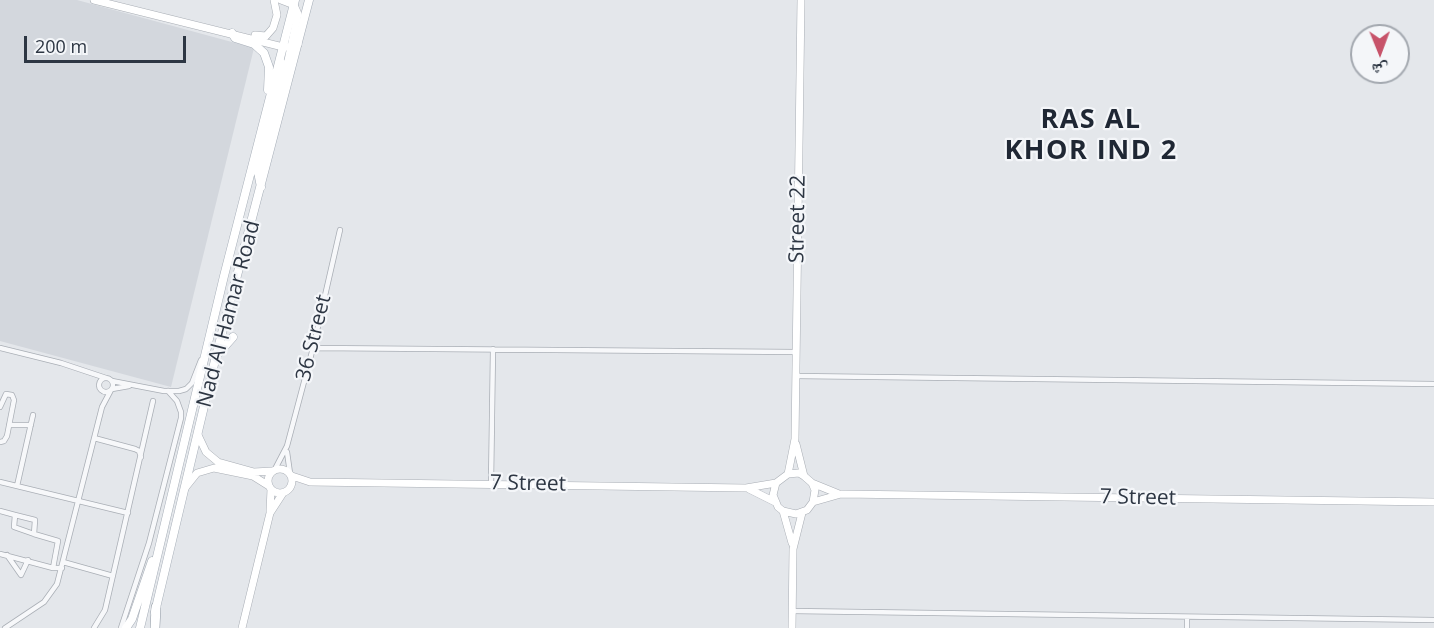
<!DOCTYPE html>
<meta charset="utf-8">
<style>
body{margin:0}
#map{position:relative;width:1434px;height:628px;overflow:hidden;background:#e4e7eb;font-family:"Open Sans","Noto Naskh Arabic",sans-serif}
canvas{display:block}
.north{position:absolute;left:1350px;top:24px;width:60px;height:60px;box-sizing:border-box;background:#f4f6f9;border:2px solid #a4a9b0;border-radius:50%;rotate:179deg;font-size:16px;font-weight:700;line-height:24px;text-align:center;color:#2d3643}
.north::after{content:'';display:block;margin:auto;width:21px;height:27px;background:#c7536a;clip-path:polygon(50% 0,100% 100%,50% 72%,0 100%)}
.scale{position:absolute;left:24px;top:36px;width:162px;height:27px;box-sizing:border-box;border:3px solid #2d3643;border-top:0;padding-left:8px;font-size:18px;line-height:21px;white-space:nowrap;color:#2d3643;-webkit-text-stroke:4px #f4f6f9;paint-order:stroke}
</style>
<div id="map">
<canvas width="1434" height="628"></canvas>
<div class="north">ش</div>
<div class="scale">200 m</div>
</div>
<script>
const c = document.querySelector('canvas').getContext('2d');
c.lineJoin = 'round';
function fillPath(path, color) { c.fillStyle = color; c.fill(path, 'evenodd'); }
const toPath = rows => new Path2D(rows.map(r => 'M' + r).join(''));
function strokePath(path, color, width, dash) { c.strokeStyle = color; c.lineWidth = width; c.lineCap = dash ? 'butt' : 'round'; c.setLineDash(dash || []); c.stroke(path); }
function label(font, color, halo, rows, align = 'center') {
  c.font = font + ' "Open Sans",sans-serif'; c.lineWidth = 4.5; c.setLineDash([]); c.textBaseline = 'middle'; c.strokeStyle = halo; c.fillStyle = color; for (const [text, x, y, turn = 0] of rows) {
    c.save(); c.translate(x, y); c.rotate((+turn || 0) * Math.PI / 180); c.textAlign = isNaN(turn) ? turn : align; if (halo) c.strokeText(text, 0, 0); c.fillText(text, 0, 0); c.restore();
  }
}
fillPath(toPath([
 [0,0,77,0,254,48,171,387,0,341]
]), '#d3d7dd');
const street = toPath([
 [0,348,61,363,106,378],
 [313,348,796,352],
 [796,376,1434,384],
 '99 385a7 7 0 1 1 14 0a7 7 0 1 1-14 0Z',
 [112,381,164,391,179,391,186,389,192,383,201,360],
 [112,389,129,386],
 [0,407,6,394,12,395,14,400,7,436,4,441,0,442],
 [9,425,31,425],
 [94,438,135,449,139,451,141,457],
 [287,452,290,473],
 [275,469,287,446,313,348,340,230],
 [0,482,128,513],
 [491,484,493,349],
 [17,486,33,415],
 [0,511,15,515],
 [15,515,35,520,34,534,14,527,15,515],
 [34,534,58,541,53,568],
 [0,554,53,568,62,568],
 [7,555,21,575,28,560],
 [63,562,113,576],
 [792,611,1434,620],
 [5,628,44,602,57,584,102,407,111,390],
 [94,628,105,610,153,401],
 [121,628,149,543,181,418,181,412,177,401,168,391],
 [1187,628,1187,617]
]);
const secondary = toPath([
 [94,0,283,47,291,47,298,44],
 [255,35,266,36,273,28,277,15,274,0],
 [279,102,298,14,294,5,281,0],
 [198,435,206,452,218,462,254,472,272,471],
 [796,444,804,476],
 '268 481a12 12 0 1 1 24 0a12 12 0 1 1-24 0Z',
 [788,474,795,439,801,0],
 [292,476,310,482,746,488,776,483],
 [812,483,839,494],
 [185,488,197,473,214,468,253,476,269,486],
 [749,489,775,502],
 [813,502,815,490,812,483,804,476,799,473,788,474,776,483,773,495,778,507,783,511,796,514,807,510,813,502,841,494,1434,502],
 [270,511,271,489],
 [783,511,792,543],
 [242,628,270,513,283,493],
 [792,628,793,549,802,513]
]);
const primary = toPath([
 [232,33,235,38,254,44,264,53,269,67,268,90],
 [261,187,258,172,283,66,281,62],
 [217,355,233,337],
 [155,612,216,356,309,0],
 [126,628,132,619,152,561],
 [140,628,224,276,295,0]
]);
const highway = toPath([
 [155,628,156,607]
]);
strokePath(street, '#a9aeb5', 6);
strokePath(secondary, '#a9aeb5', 8);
strokePath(primary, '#a4acb6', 9);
strokePath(highway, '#8d96a1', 10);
strokePath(street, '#f7f8fa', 4.5);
strokePath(secondary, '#fff', 7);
strokePath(primary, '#fff', 8);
strokePath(highway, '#fff', 9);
label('21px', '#2d3643', '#f4f6f9', [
 ["Street 22",798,219,-89],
 ["Nad Al Hamar Road",229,314,-75],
 ["36 Street",314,338,-76],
 ["7 Street",528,484,1],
 ["7 Street",1138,498,1]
]);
c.letterSpacing = '1.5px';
label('bold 27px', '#1f2734', '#f4f6f9', [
 ["RAS AL",1091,120],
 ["KHOR IND 2",1091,151]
]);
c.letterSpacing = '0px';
</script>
